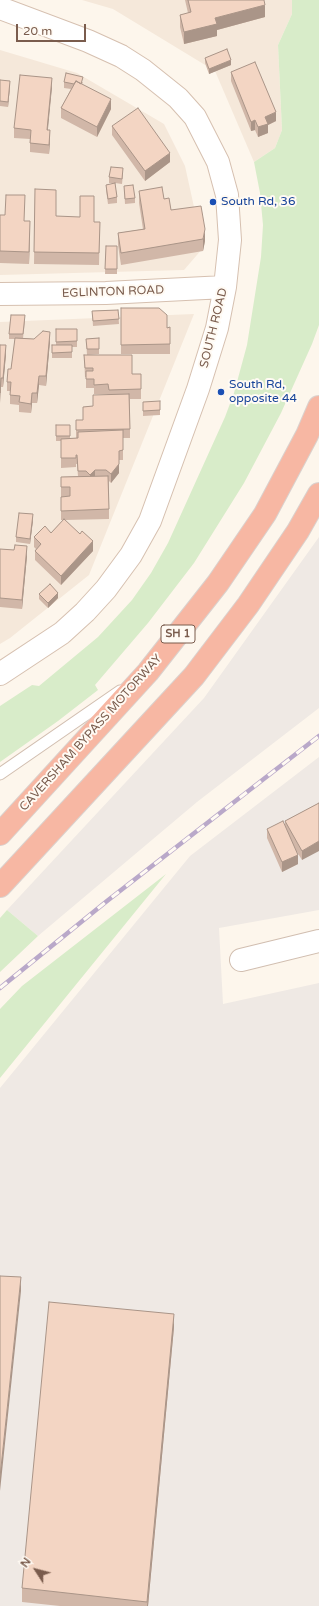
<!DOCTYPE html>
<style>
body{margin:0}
#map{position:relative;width:319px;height:1606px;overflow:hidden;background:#fdf6ec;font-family:"Varela Round",sans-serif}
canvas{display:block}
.north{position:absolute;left:16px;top:1550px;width:40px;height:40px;-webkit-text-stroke:3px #fffaf3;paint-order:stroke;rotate:306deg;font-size:11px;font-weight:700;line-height:16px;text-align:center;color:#7a5c4d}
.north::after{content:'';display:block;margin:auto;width:14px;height:18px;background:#7a5c4d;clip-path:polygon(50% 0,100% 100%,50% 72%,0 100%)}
.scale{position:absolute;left:16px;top:24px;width:70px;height:18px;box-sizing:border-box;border:2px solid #7a5c4d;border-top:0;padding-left:5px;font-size:12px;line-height:14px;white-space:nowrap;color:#7a5c4d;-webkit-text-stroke:3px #fffaf3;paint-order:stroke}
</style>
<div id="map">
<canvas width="319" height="1606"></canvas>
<div class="north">N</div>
<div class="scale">20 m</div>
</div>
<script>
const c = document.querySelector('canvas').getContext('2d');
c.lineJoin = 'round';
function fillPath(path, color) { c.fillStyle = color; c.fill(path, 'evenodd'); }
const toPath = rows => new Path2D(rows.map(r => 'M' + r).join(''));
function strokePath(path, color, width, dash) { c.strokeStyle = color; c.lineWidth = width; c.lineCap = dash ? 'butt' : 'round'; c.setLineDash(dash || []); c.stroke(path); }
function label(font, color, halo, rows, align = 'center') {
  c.font = font + ' "Varela Round",sans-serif'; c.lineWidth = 4; c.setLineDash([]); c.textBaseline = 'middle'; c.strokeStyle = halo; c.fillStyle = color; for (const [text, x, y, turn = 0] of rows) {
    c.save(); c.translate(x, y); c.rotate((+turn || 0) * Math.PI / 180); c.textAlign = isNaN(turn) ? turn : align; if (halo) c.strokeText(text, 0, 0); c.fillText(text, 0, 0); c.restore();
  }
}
fillPath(toPath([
 [82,0,292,0,292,14,278,45,282,130,275,148,254,162,215,71,113,9],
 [0,50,77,73,164,124,185,166,203,248,184,270,0,275],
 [194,314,89,575,10,638,0,644,0,322]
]), '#f5e8da');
fillPath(toPath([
 [319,537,319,708,197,802,38,936,7,910,204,698],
 [319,757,319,910,219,928,223,1004,319,983,319,1606,0,1606,0,1088,190,856]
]), '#efe9e4');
fillPath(toPath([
 [292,0,319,0,319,325,312,344,281,413,244,483,194,563,148,623,95,685,98,690,58,721,0,762,0,706,32,685,39,686,98,637,132,600,151,573,168,543,225,417,234,393,247,345,261,257,263,225,260,193,254,162,275,148,282,130,278,45,292,14],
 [166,874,0,1078,0,1009,22,986],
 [7,910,38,936,0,972,0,918]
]), '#d8ecc9');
const lane = toPath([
 [0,774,120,691]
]);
const street = toPath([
 [241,960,319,941]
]);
const secondary = toPath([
 [0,8,88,41,121,56,143,70,178,98,195,117,218,162,227,195,230,240,225,287,217,328,198,389,150,521,131,555,106,589,85,612,62,633,0,674],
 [0,294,106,293,225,287]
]);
const highway = toPath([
 [0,834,148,672,218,583,265,514,307,435,319,407],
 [0,886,194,676,248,605,298,531,319,494]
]);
strokePath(lane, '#d1beb0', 13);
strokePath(street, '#d1beb0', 24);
strokePath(secondary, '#d6c0b0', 24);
strokePath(highway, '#dad1cd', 24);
strokePath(lane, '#fff', 11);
strokePath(street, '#fff', 22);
strokePath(secondary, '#fff', 22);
strokePath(highway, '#f7b7a3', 22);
const rail = toPath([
 [0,988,107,901,319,736]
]);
strokePath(rail, '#b9a8c9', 4.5);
strokePath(rail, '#fffaf3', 3, [9]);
fillPath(toPath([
 [185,0,264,0,265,17,217,30,217,36,184,44,180,27,180,15,188,13],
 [205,58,231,65,209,74,205,63],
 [231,72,276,121,268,125,268,133,258,137,255,130,251,131,231,81],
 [0,80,10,86,8,107,0,106],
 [64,82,83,82,82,84,111,109,97,137,61,118,61,108,71,89,64,88],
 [52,87,47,130,50,140,49,154,30,152,30,139,14,138,14,128],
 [112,126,170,162,145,181,112,135],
 [123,174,122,184,115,183,117,197,117,203,108,204,106,190,106,185,115,183,109,183,109,177],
 [124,186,135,198,135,203,125,204],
 [35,189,56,216,94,222,100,222,99,265,34,264],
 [139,191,164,199,171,210,205,241,203,251,121,265,118,245,118,233,143,229,139,203],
 [0,215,25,221,30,233,29,264,0,263],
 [106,246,117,246,117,274,105,274],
 [121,308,167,328,170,327,170,354,121,354],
 [118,310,119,324,93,326,92,311],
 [25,321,23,338,50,341,46,386,39,385,37,403,32,403,31,413,19,412,19,405,10,404,10,391,7,391,7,382,11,369,15,339,9,339,9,334],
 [56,329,77,329,77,347,72,347,72,358,52,358,52,345,56,345],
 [99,338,99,354,87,355,86,339],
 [0,345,6,354,3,387,1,387],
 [84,355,132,374,141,374,141,399,130,399,130,438,123,438,123,460,119,460,119,473,111,483,109,481,109,519,65,520,93,551,61,585,35,560,35,551,36,549,34,547,34,537,51,533,63,520,61,520,61,497,70,496,61,497,61,477,78,476,77,464,76,464,76,467,61,468,61,441,56,441,56,425,70,425,70,438,76,438,76,420,83,420,83,407,93,406,108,394,94,394,94,388,86,388,86,377,85,377],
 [143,402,160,410,160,415,143,416],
 [33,520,30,544,16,542,16,537],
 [0,549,14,550,27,556,22,609,0,607],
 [39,594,58,598,48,608,39,599],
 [319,803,302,860,297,852,298,864,282,872,267,838,267,829,285,826,285,821],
 [174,1327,148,1606,60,1606,22,1602,22,1588]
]), '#d1b7a8');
fillPath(toPath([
 [265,5,265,17,217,30,217,36,184,44,184,32,215,18],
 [231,60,231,65,209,74,209,69],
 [52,78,52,87,47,139,47,130],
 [10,81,10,86,8,107,8,102],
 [111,99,111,109,97,137,97,127],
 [276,112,276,121,268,125,268,133,258,137,258,127,265,117],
 [255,120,255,130,251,131,251,122],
 [50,130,50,140,49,154,49,145],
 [170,153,170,162,145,181,145,171],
 [30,221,30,233,29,264,29,252],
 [205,229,205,241,203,251,203,239],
 [50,332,50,341,46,386,46,376],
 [6,345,6,354,3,387,3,378],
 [39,376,39,385,37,403,37,393],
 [1,378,1,387,0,403,0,393],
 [32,393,32,403,31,413,31,404],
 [119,464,119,473,111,483,111,474],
 [95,470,95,479,90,484,90,475],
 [33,514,33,520,30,544,30,539],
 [93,541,93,551,61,585,61,576],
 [27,546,27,556,22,609,22,600],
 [58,593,58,598,48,608,48,603],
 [319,841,319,851,302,860,302,851],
 [298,855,298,864,282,872,282,862],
 [21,1277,21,1291,0,1491,0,1477],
 [174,1314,174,1327,148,1606,147,1606]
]), '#aa9588');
const building = toPath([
 [188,0,264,0,265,5,215,18,217,24,184,32,180,15,191,12,188,0],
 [227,49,231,60,209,69,205,58,227,49],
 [255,62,276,112,265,117,268,124,258,127,255,120,251,122,231,72,255,62],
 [66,73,83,77,81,84,76,81,74,84,64,82,66,73],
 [20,75,52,78,47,130,50,130,49,145,30,143,31,130,14,128,20,75],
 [0,80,10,81,8,102,0,101,0,80],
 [76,81,111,99,97,127,61,108,76,81],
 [138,108,170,153,145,171,112,126,138,108],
 [111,167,123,168,122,179,109,177,111,167],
 [115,183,117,197,108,199,106,185,115,183],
 [133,185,135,198,125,199,124,186,133,185],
 [162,187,164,199,169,198,171,210,201,206,205,229,203,239,121,253,118,233,145,229,139,191,162,187],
 [35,189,56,190,56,216,80,217,80,196,94,196,94,222,100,222,99,253,34,252,35,189],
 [6,195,25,195,24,221,30,221,29,252,0,251,0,215,5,215,6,195],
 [106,246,117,246,117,269,105,269,106,246],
 [121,308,159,308,167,315,167,328,170,327,170,344,121,345,121,308],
 [118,310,119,319,93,321,92,311,118,310],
 [11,315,25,315,23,334,9,334,11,315],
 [56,329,77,329,77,341,56,342,56,329],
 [43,331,50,332,46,376,39,376,37,393,32,393,31,404,19,402,20,396,10,395,11,382,7,382,8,369,11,369,15,338,34,339,43,331],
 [99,338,99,349,87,349,86,339,99,338],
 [0,345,6,345,3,378,1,378,0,393,0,345],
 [52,345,72,345,72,352,52,353,52,345],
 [84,355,132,355,132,374,141,374,141,389,109,390,108,384,94,385,94,379,86,379,86,371,93,371,93,368,85,368,84,355],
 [129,394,130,429,76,430,76,420,83,420,83,407,93,406,93,395,129,394],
 [160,401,160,410,143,411,143,402,160,401],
 [56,425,70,425,70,436,56,436,56,425],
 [123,430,123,450,119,451,119,464,111,474,106,470,95,470,90,475,86,471,78,471,77,455,76,455,76,458,61,458,61,439,78,438,78,432,123,430],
 [108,476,109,509,61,511,61,497,70,496,70,487,61,487,61,477,108,476],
 [19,513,33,514,30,539,16,537,19,513],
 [64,519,80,534,82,531,93,541,61,576,35,551,41,544,34,537,45,526,51,533,64,519],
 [15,545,27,546,22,600,0,598,0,549,14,550,15,545],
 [50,584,58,593,48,603,39,594,50,584],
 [319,803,319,841,302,851,285,821,319,803],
 [283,821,298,855,282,862,267,829,283,821],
 [0,1276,21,1277,0,1477,0,1276],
 [49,1302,174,1314,147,1602,22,1588,49,1302]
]);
fillPath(building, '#f3d5c3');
strokePath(building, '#aa9588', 1);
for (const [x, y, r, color] of [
 [213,202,4,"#1a4fb4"],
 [221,392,4,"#1a4fb4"]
]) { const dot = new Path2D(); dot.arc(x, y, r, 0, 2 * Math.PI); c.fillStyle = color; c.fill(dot); strokePath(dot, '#fffaf3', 1.5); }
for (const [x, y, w] of [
 [178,634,34]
]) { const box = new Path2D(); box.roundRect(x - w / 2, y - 9, w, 18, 3); c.fillStyle = '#fffaf3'; c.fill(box); strokePath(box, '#7a5c4d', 1); }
label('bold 11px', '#7a5c4d', null, [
 ["SH 1",178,634]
]);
label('12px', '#164399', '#fffaf3', [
 ["South Rd, 36",221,202],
 ["South Rd,",229,385],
 ["opposite 44",229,399]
], 'left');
label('12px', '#7a5c4d', '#fffaf3', [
 ["EGLINTON ROAD",113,292,-2],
 ["SOUTH ROAD",214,328,-76],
 ["CAVERSHAM BYPASS MOTORWAY",91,733,-48]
]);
</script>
